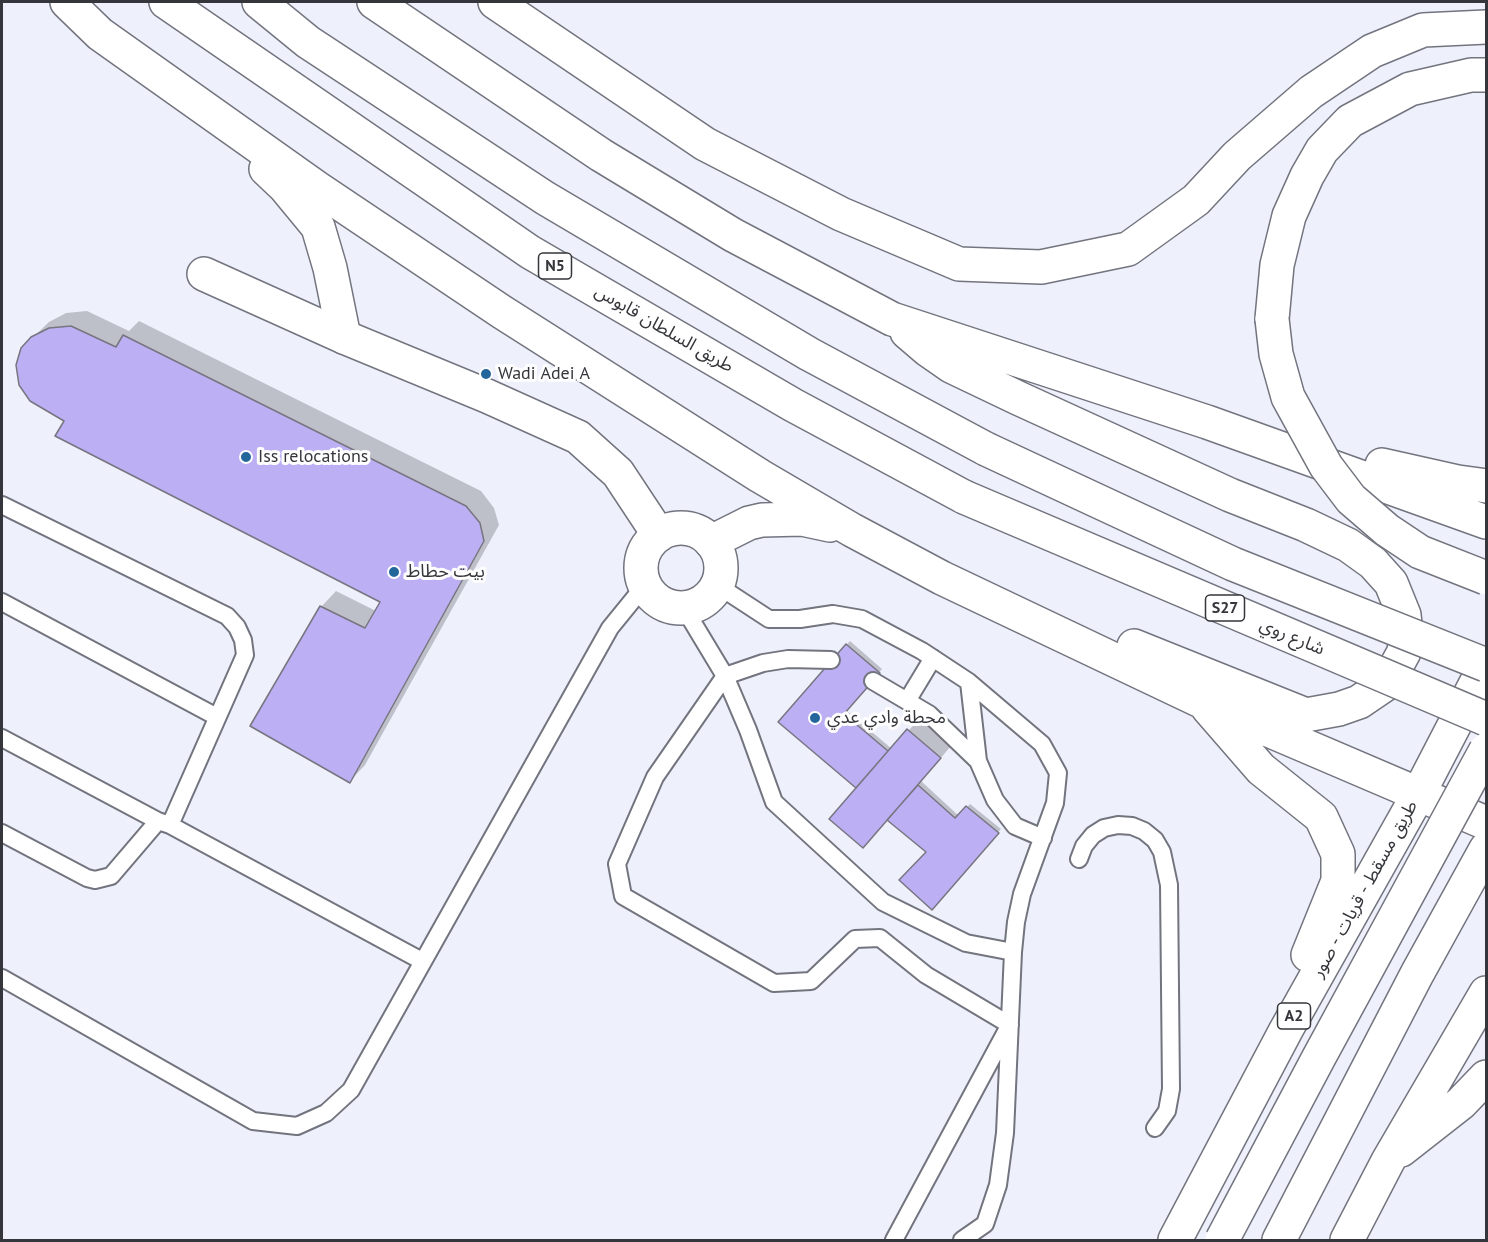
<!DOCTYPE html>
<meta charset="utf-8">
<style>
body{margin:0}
#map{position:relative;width:1488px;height:1242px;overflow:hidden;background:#eef0fc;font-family:"PT Sans",sans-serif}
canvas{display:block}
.frame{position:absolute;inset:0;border:3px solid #35363b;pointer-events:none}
</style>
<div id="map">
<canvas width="1488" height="1242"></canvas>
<div class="frame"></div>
</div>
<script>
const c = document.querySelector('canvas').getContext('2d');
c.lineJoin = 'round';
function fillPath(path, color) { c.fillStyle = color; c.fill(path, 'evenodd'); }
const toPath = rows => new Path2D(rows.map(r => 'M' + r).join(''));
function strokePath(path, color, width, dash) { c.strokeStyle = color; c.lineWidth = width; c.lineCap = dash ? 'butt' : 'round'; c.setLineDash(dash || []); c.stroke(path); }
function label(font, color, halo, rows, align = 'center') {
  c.font = font + ' "PT Sans","Noto Sans Arabic",sans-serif'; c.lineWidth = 6; c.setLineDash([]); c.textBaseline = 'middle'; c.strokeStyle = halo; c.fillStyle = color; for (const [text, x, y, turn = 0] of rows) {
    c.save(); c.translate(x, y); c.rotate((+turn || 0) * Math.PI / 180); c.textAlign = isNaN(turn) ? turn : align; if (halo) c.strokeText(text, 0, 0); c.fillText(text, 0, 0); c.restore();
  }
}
fillPath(toPath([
 [87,311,129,331,139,321,481,491,494,508,499,525,365,765,350,781,321,607,336,591,376,611,382,602,66,421,22,348,49,322,66,313],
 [850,641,882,669,846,710,892,749,919,719,951,746,921,781,959,816,970,804,1001,829,932,908,928,852,858,788,780,722]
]), '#0003');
const building = toPath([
 [71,326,116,347,123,335,466,506,480,523,484,541,350,783,250,726,320,606,365,628,380,602,55,436,64,421,30,401,19,385,16,365,21,348,31,337,49,328,71,326],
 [846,644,880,673,844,714,888,751,856,788,778,722,846,644],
 [907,729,941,758,863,848,829,819,907,729],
 [918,785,955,818,966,806,999,833,932,910,899,880,926,852,887,820,918,785]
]);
fillPath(building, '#bdaff4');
strokePath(building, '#77757f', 1.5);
const service = toPath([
 [2,505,227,616,237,627,243,640,245,655,170,825],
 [717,585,769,619,800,619,833,614,862,619,922,651,969,682,1042,744,1058,773,1055,803,1022,894,1016,922,1013,952,1005,1133,998,1185,985,1224,962,1240],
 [2,602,217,717],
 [684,608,725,676,748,730,774,802,883,902,966,943,1013,952],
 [831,660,788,659,763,663,725,676,655,777,617,864,623,896,774,983,811,981,855,939,880,938,926,975,1010,1025],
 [873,681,929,714,978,761,995,800,1015,826,1043,838],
 [969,682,978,761],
 [907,701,933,658],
 [2,738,158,821,170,825,422,961],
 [2,833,87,878,95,880,111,876,158,821],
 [1079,859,1084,846,1093,835,1104,828,1118,825,1132,826,1144,831,1155,840,1162,852,1169,885,1171,1089,1167,1111,1155,1128],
 [2,978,253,1121,297,1126,326,1113,351,1090,610,628,645,585],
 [894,1240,1008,1028]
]);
const minor = toPath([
 [204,274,344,337,487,396,578,437,618,473,659,535],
 '641 568a40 40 0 1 1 80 0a40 40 0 1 1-80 0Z'
]);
const trunk = toPath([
 [67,2,100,34,317,188,502,312,760,476,852,530,942,578,1203,702,1486,823],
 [166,2,530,252,793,405,964,497],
 [259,2,308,42,545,198,809,354,986,449],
 [374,2,601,155,733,235,892,319,1207,422,1486,522],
 [495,2,705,144,841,214,959,264,1041,267,1128,249,1196,200,1237,156,1311,92,1372,51,1423,30,1486,27],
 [266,169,285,187,318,227,330,268,344,337],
 [1272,319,1277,265,1289,216,1307,176,1322,150,1350,121,1410,89,1471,75,1486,75],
 [907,332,928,350,951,366,1018,398,1230,495,1306,525,1348,545,1373,563,1391,583,1404,615,1406,633,1404,652,1387,683,1359,702,1339,709,1306,715,1134,646],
 [1382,465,1458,482,1486,486],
 [711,542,749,523,762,520,802,519,830,525],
 [1208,708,1261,769,1321,817,1338,854,1338,881,1308,955],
 [1401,1150,1461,1103,1486,1077],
 [1175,1240,1286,1030,1418,795,1486,664],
 [1279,1240,1417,974,1486,849],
 [1347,1240,1388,1161,1486,993]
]);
strokePath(service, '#72747e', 20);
strokePath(minor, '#72747e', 36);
strokePath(trunk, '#72747e', 36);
strokePath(service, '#fff', 16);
strokePath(minor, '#fff', 33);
strokePath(trunk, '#fff', 33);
const trunkBridge = toPath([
 [1272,319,1276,354,1288,397,1326,466,1351,499,1387,530,1420,552,1486,578],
 [986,449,1233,564,1486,665],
 [964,497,1486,719],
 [1222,1240,1318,1059,1486,750]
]);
strokePath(trunkBridge, '#72747e', 36, []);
strokePath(trunkBridge, '#fff', 33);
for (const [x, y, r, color] of [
 [486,374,6,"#23669b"],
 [246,457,6,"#23669b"],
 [394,572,6,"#23669b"],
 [815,718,6,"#23669b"]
]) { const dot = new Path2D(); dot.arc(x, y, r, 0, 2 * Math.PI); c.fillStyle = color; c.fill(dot); strokePath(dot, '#fefefe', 2); }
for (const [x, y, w] of [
 [555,266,33],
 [1225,608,39],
 [1294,1016,33]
]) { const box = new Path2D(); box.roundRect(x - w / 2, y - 13, w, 26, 4.5); c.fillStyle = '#fefefe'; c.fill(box); strokePath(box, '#35363b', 1.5); }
label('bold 16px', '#35363b', null, [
 ["N5",555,266],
 ["S27",1225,608],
 ["A2",1294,1016]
]);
label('18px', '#35363b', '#fefefe', [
 ["طريق السلطان قابوس",664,329,30],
 ["شارع روي",1292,637,23],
 ["طريق مسقط - قريات - صور",1365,889,-61]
]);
label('18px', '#35363b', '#fefefe', [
 ["Wadi Adei A",498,374],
 ["Iss relocations",258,457],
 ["بيت حطاط",406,572],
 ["محطة وادي عدي",827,718]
], 'left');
</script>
